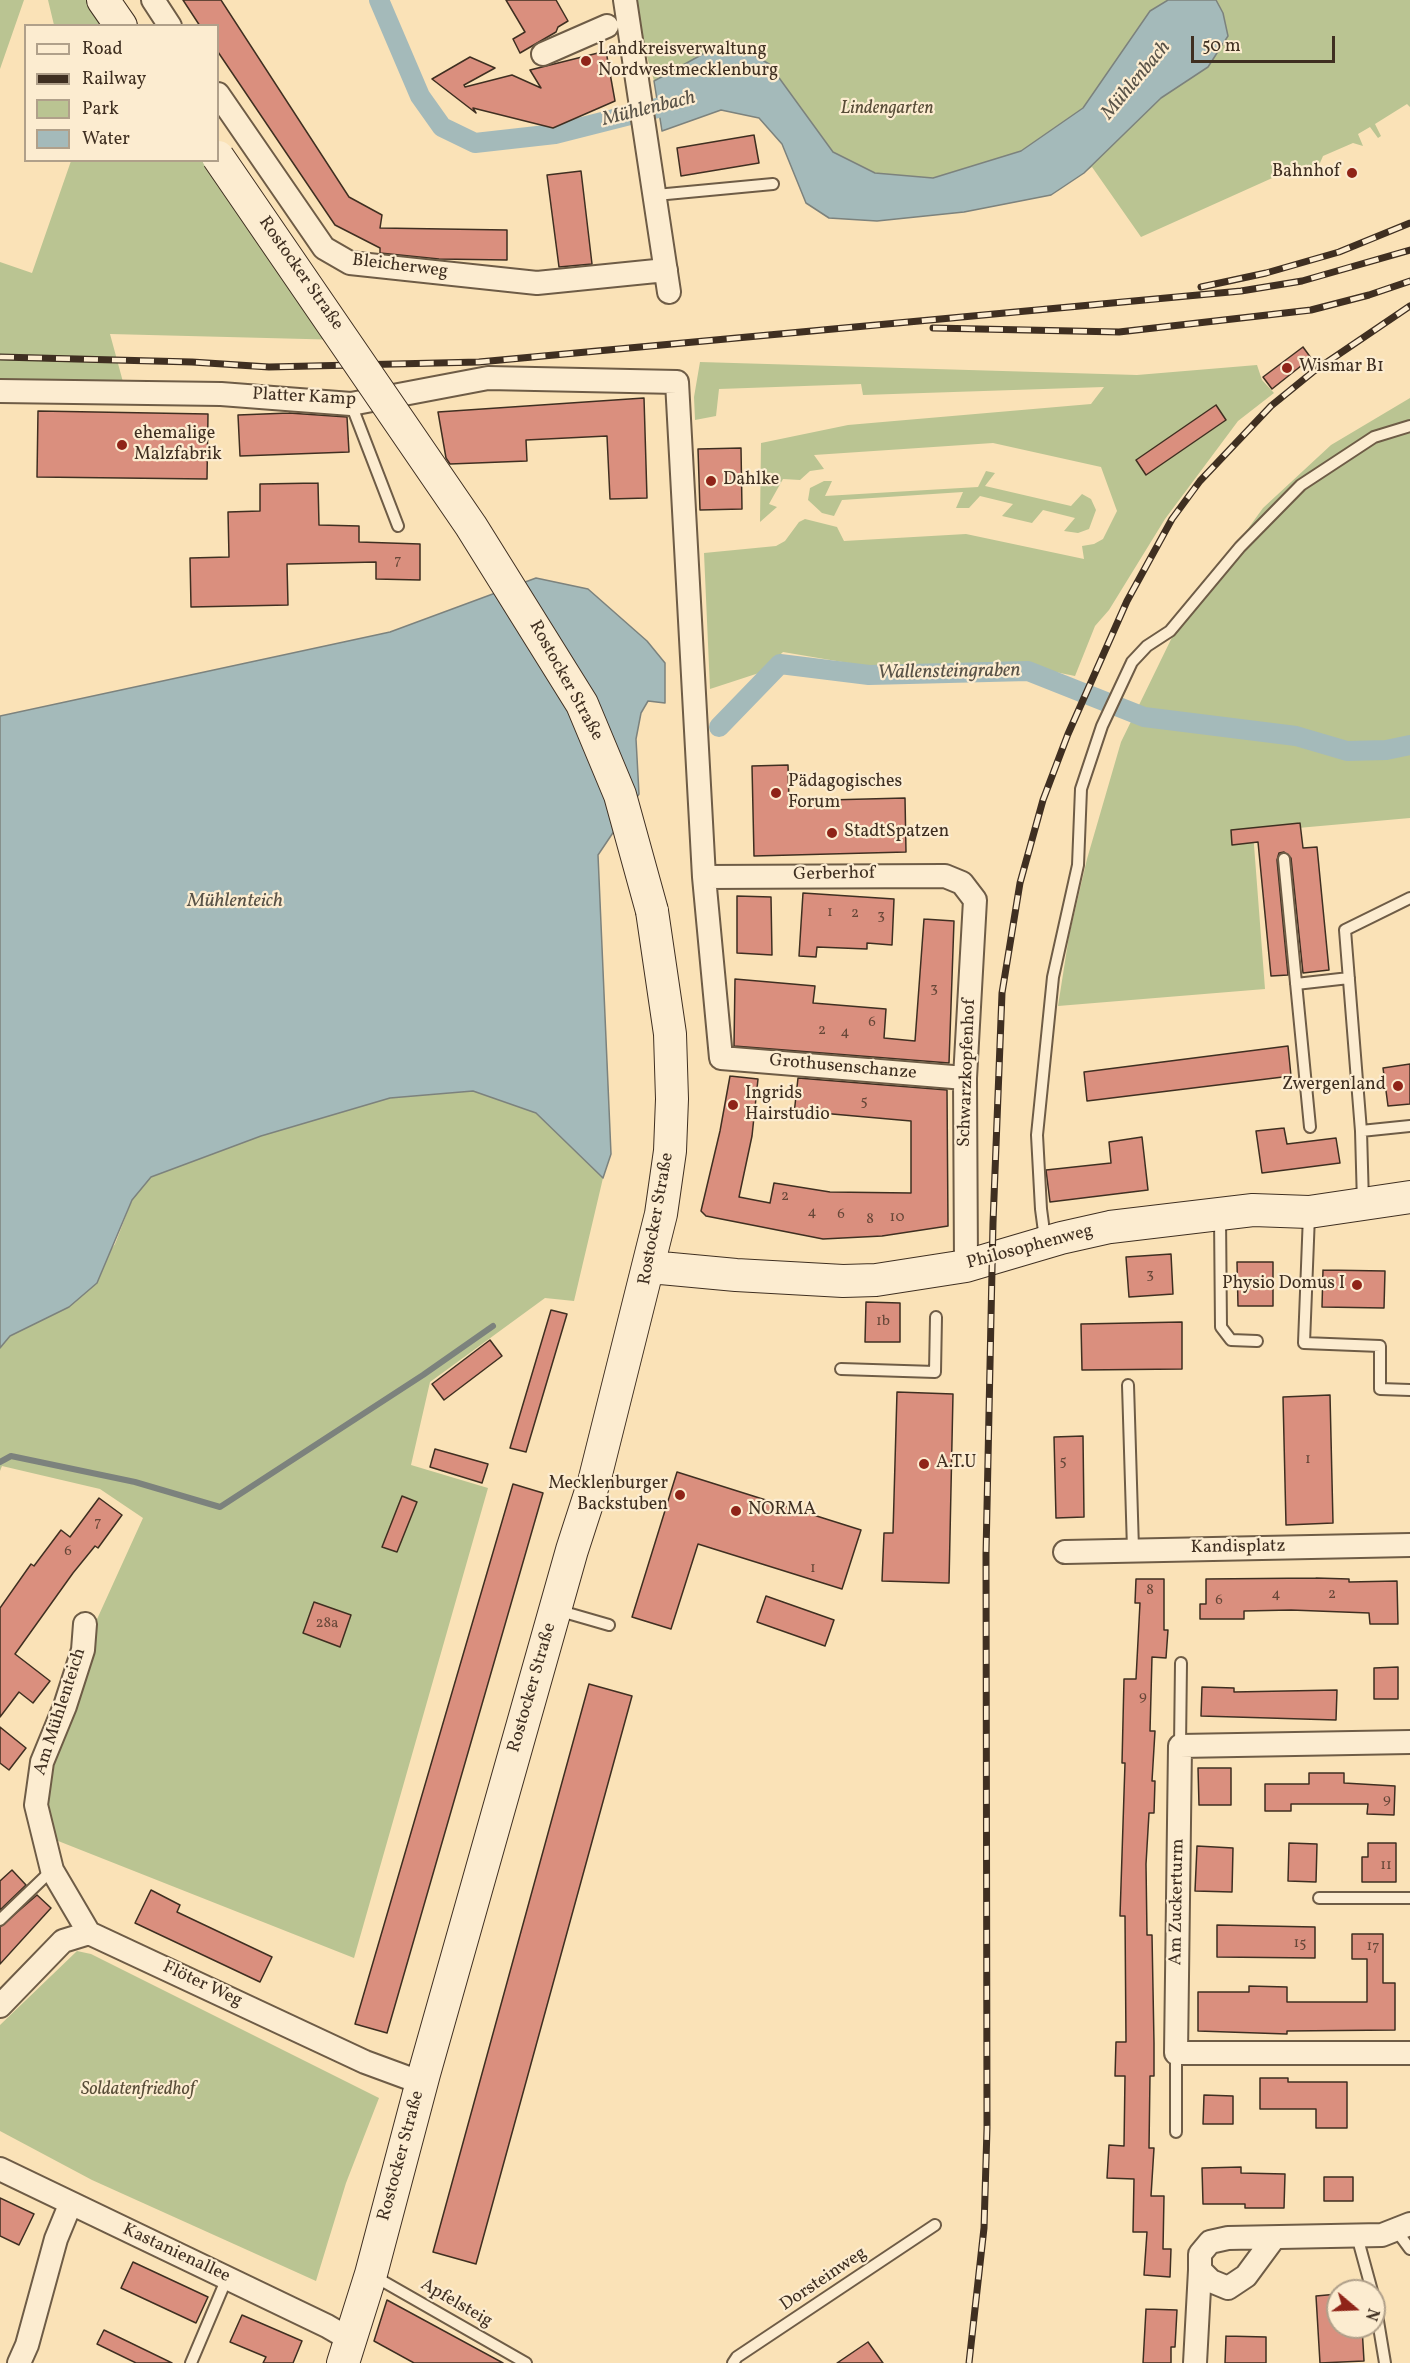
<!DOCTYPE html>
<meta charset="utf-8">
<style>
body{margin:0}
#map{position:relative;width:1410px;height:2363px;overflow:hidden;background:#fae2b7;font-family:Vollkorn,serif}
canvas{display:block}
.legend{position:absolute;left:24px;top:24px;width:195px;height:138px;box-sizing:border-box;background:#fcecd0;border:2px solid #b0a08a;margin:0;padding:8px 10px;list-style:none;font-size:18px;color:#3f2f21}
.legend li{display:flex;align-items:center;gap:12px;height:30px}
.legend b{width:30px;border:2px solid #b0a08a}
.north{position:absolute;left:1326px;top:2279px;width:60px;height:60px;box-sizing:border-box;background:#fcecd0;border:2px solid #b0a08a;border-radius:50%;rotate:109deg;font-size:16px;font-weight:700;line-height:24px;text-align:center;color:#3f2f21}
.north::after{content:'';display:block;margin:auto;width:21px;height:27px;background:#8f2418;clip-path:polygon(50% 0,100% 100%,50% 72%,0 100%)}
.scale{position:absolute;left:1191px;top:36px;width:144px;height:27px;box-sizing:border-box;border:3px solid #3f2f21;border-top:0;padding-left:8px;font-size:18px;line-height:21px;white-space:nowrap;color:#3f2f21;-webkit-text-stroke:4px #fcecd0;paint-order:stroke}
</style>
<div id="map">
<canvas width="1410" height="2363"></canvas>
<ul class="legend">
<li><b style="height:8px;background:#fcecd0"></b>Road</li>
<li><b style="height:8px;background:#3f2f21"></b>Railway</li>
<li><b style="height:16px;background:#bac492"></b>Park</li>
<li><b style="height:16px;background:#a4baba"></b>Water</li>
</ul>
<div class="north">N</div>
<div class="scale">50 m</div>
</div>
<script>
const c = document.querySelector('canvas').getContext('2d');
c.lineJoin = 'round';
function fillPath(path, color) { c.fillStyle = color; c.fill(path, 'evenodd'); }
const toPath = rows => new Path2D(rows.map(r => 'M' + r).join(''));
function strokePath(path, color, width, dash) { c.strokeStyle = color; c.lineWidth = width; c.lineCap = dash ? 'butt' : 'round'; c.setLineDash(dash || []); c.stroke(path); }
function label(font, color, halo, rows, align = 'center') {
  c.font = font + ' Vollkorn,serif'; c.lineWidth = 4.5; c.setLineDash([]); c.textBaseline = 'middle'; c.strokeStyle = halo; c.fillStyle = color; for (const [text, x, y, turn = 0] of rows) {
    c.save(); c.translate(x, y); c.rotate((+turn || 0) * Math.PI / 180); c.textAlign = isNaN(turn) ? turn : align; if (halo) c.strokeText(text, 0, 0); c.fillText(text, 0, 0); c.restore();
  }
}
fillPath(toPath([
 [0,0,24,0,0,69],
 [48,0,103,0,121,25,54,25],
 [637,0,1410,0,1410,107,1407,104,1375,124,1381,136,1378,138,1370,127,1358,134,1363,146,1353,143,1323,156,1320,163,1302,170,1299,166,1141,237,1092,167,1051,195,964,212,877,221,829,218,806,203,782,144,759,118,721,110,662,131,654,81,641,36],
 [218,160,345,340,110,334,126,393,0,391,0,262,32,273,71,161],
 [700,362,1137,375,1257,365,1262,380,1274,393,1238,421,1165,519,1109,610,1095,626,1075,676,1021,665,866,666,783,652,762,672,710,689,704,553,776,546,785,541,799,522,805,519,837,527,844,541,966,534,1084,559,1082,546,1094,544,1103,539,1117,511,1101,467,993,443,814,455,824,469,810,471,800,480,783,479,769,504,777,507,760,522,761,443,848,425,1091,404,1104,387,863,395,861,384,719,389,716,416,695,420,694,397],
 [1410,398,1410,818,1253,832,1265,989,1058,1006,1069,936,1087,859,1121,742,1178,625,1263,508,1331,445],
 [986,471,995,473,985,486,1071,506,1082,494,1091,499,1096,510,1089,529,1078,533,1064,531,1075,518,1043,510,1032,523,1002,516,1013,504,980,496,969,508,956,508,963,492,842,500,834,516,822,513,808,500,810,488,824,481,832,481,825,496,978,487],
 [473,1091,536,1113,603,1178,574,1301,545,1298,430,1382,411,1465,488,1488,354,1958,43,1835,36,1805,83,1650,143,1518,100,1489,2,1466,0,1471,0,1348,10,1336,69,1307,115,1244,132,1200,151,1177,261,1136,390,1098],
 [77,1951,91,1954,379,2098,346,2183,316,2281,92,2180,0,2131,0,2025]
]), '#bac492');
const water = toPath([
 [1168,0,1216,0,1223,13,1228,36,1208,67,1161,98,1084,173,1051,195,964,212,877,221,829,218,806,203,782,144,759,118,721,110,662,131,654,81,712,49,746,50,769,64,833,152,875,173,933,178,1021,151,1083,108,1150,11,1168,0],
 [536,578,588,589,647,641,665,663,665,703,648,701,641,713,636,739,639,794,598,855,611,1154,603,1178,536,1113,473,1091,390,1098,261,1136,151,1177,132,1200,97,1283,69,1307,10,1336,0,1348,0,716,390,632,536,578]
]);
fillPath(water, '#a4baba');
strokePath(water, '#7c827d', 1.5);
strokePath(toPath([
 [0,1462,11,1456,135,1482,220,1507,423,1375,493,1326]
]), '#7c827d', 6);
strokePath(toPath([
 [379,0,420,96,442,127,475,143,555,134,685,101],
 [719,727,780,664,869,675,1028,671,1144,717,1296,736,1347,751,1386,750,1410,745]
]), '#a4baba', 20);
const building = toPath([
 [183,0,221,0,349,197,382,215,380,228,507,230,507,260,439,259,380,253,380,248,335,225,218,52,218,26,200,26,183,0],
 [506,0,556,0,568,21,558,27,556,32,520,53,513,39,525,32,506,0],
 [606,51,615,101,553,128,473,108,476,113,432,79,470,57,495,68,464,85,465,87,512,75,541,88,530,70,606,51],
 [754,135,759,163,681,176,677,148,754,135],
 [581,171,592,264,559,267,547,175,581,171],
 [1303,347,1311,358,1272,389,1263,377,1303,347],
 [644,398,647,498,610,499,607,436,526,440,527,461,450,464,446,458,438,412,644,398],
 [1216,405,1226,420,1146,475,1136,460,1216,405],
 [38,411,208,414,207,479,37,477,38,411],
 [289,413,347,417,349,452,240,456,238,415,289,413],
 [741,448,742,509,700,510,698,449,741,448],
 [318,483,319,525,359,526,359,542,420,544,420,580,376,579,376,562,287,564,288,605,191,607,190,558,229,557,228,512,260,511,260,484,318,483],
 [788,765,789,801,905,798,906,852,754,856,752,766,788,765],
 [1300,823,1303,848,1317,847,1329,970,1303,973,1291,858,1284,852,1279,853,1277,860,1288,975,1271,976,1258,842,1232,845,1231,830,1300,823],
 [803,893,894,899,892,945,867,943,867,949,817,947,816,957,799,956,803,893],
 [737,896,771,897,772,955,737,953,737,896],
 [924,919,954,921,949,1063,734,1046,735,979,815,986,813,1003,886,1009,884,1038,915,1041,924,919],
 [1288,1046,1291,1076,1087,1101,1084,1072,1288,1046],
 [1410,1064,1410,1104,1388,1106,1383,1068,1410,1064],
 [730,1076,758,1079,752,1136,739,1197,770,1203,774,1183,830,1192,911,1193,911,1121,821,1113,821,1117,794,1114,798,1078,947,1090,948,1226,882,1236,823,1239,706,1216,701,1211,720,1131,730,1076],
 [1284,1128,1287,1144,1336,1138,1340,1163,1262,1173,1256,1131,1284,1128],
 [1142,1137,1148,1190,1050,1202,1046,1170,1111,1163,1109,1142,1142,1137],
 [1171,1254,1173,1294,1129,1297,1126,1257,1171,1254],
 [1237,1262,1273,1262,1273,1306,1238,1306,1237,1262],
 [1323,1270,1385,1271,1384,1308,1322,1307,1323,1270],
 [866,1302,900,1303,900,1342,865,1342,866,1302],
 [551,1310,567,1314,526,1452,510,1448,551,1310],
 [1182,1322,1182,1369,1082,1370,1081,1324,1182,1322],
 [490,1340,502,1356,444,1400,432,1384,490,1340],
 [897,1392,953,1394,949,1583,882,1581,884,1533,893,1533,897,1392],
 [1330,1395,1333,1523,1286,1525,1283,1397,1330,1395],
 [1083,1436,1084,1517,1056,1518,1054,1437,1083,1436],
 [435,1449,488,1464,482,1483,430,1467,435,1449],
 [677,1472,861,1530,842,1589,698,1544,671,1629,632,1617,677,1472],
 [513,1484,543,1493,387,2033,355,2024,513,1484],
 [402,1496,417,1502,397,1552,382,1547,402,1496],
 [99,1498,122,1515,98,1548,95,1546,73,1573,15,1654,50,1681,33,1703,19,1692,0,1717,0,1608,31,1564,34,1566,61,1530,70,1537,99,1498],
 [1316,1578,1349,1579,1349,1582,1397,1581,1398,1624,1370,1624,1369,1613,1291,1610,1244,1611,1244,1619,1200,1619,1200,1604,1206,1604,1206,1579,1316,1578],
 [1136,1579,1164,1579,1164,1630,1168,1630,1166,1658,1152,1657,1150,1731,1155,1731,1152,1781,1155,1781,1154,1813,1149,1813,1146,1864,1147,1935,1152,1935,1154,2043,1154,2076,1150,2076,1149,2148,1154,2148,1151,2196,1164,2196,1163,2249,1171,2249,1170,2277,1144,2275,1147,2232,1133,2232,1134,2179,1107,2178,1109,2145,1124,2146,1125,2076,1115,2076,1116,2042,1126,2042,1125,1916,1120,1916,1125,1763,1122,1763,1124,1679,1136,1679,1140,1603,1135,1603,1136,1579],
 [766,1596,834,1620,825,1646,757,1622,766,1596],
 [314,1602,351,1615,340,1647,303,1633,314,1602],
 [1398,1667,1398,1699,1374,1699,1374,1668,1398,1667],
 [589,1684,632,1696,476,2264,433,2252,589,1684],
 [1202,1687,1234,1688,1234,1692,1337,1690,1336,1720,1201,1716,1202,1687],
 [0,1727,26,1748,9,1770,0,1763,0,1727],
 [1198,1768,1231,1768,1231,1805,1199,1805,1198,1768],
 [1309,1773,1344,1773,1344,1783,1395,1786,1394,1815,1367,1814,1368,1804,1291,1804,1291,1811,1265,1811,1265,1784,1309,1784,1309,1773],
 [1289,1843,1317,1844,1316,1882,1288,1881,1289,1843],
 [1368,1843,1396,1843,1396,1882,1362,1882,1362,1857,1368,1857,1368,1843],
 [1197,1846,1233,1848,1232,1892,1195,1891,1197,1846],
 [12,1870,26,1885,0,1910,0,1881,12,1870],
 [151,1890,180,1905,177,1912,272,1957,260,1982,135,1923,151,1890],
 [37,1895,51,1908,0,1964,0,1927,37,1895],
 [1217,1925,1315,1927,1315,1958,1217,1957,1217,1925],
 [1352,1934,1383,1934,1383,1983,1395,1983,1395,2030,1287,2031,1287,2034,1198,2031,1198,1992,1249,1992,1249,1986,1287,1987,1287,2002,1367,2002,1367,1959,1352,1959,1352,1934],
 [1260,2078,1288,2078,1288,2082,1347,2082,1347,2128,1316,2128,1316,2109,1260,2109,1260,2078],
 [1204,2095,1233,2096,1233,2124,1203,2124,1204,2095],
 [1241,2167,1241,2173,1285,2174,1284,2208,1245,2208,1245,2204,1203,2204,1202,2168,1241,2167],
 [1324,2177,1353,2177,1353,2201,1324,2201,1324,2177],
 [0,2198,34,2214,19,2245,0,2236,0,2198],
 [133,2262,208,2297,196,2323,121,2288,133,2262],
 [1338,2294,1338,2327,1362,2327,1364,2361,1320,2363,1316,2296,1338,2294],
 [387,2300,503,2363,414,2363,374,2341,387,2300],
 [1146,2309,1177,2310,1175,2347,1171,2347,1171,2363,1143,2363,1146,2309],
 [242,2315,302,2341,293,2363,263,2363,266,2357,230,2342,242,2315],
 [104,2330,172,2363,136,2363,97,2344,104,2330],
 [1226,2336,1266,2337,1266,2363,1225,2363,1226,2336],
 [868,2342,883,2363,837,2363,868,2342]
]);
fillPath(building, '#da8f7e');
strokePath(building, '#3f2f21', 1.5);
const lane = toPath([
 [656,195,773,184],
 [351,404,398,526],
 [1284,859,1310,1127],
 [1296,984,1349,978],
 [1361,1131,1410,1126],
 [1363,1203,1361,1131,1345,930,1410,898],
 [1309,1215,1304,1343,1380,1346,1380,1389,1410,1390],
 [1220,1217,1221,1327,1231,1340,1257,1341],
 [1045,1239,1041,1209,1037,1135,1053,977,1078,865,1081,789,1102,726,1132,662,1147,646,1170,631,1240,547,1301,485,1374,437,1410,426],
 [841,1369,935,1372,936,1317],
 [1128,1385,1133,1549],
 [557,1610,609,1625],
 [1180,1746,1181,1663],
 [1319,1898,1410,1898],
 [0,1920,52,1870],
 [1176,2053,1176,2132],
 [1396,2230,1410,2249],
 [1357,2236,1372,2291],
 [372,2275,526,2363],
 [1374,2297,1385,2363],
 [191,2363,227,2278],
 [733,2363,737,2357,935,2225]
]);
const street = toPath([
 [153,0,170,26],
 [625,0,669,292],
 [543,54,607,26],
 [218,94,324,248,350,263,537,283,666,270],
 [0,391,221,394,351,404,488,378,677,382,704,877,721,1058,965,1078],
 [704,877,945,876,962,883,975,900,965,1078,966,1266],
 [1065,1552,1410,1545],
 [85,1624,83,1650,65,1706,42,1762,36,1805,52,1870,89,1933],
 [1410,1742,1180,1746,1176,2053,1410,2053],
 [0,2006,63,1941,89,1933,365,2062,422,2083],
 [0,2169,327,2326,351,2340],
 [1274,2238,1246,2276,1228,2288,1211,2281,1200,2270,1200,2254,1210,2242,1228,2238,1382,2235,1410,2224],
 [19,2363,27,2345,56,2239,70,2205],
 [1195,2363,1200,2270]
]);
const secondary = toPath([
 [103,0,121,26],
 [650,1267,736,1275,843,1281,876,1280,966,1266,1061,1238,1110,1227,1253,1210,1309,1212,1410,1197],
 [343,2363,371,2274,424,2074,572,1550,594,1482,661,1214,670,1151,672,1099,670,1034,652,911]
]);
strokePath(lane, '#6e5c46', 14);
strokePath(street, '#6e5c46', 26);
strokePath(secondary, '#3f2f21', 34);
strokePath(lane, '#fcecd0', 10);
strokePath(street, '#fcecd0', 22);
strokePath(secondary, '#fcecd0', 32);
const rail = toPath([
 [1201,287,1266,273,1339,252,1410,223],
 [933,328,1119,332,1311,310,1369,295,1410,281],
 [0,357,192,362,269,367,479,362,1241,291,1302,281,1410,250],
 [969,2363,984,2228,987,2128,986,1554,993,1223,1002,993,1020,883,1043,800,1068,734,1127,601,1172,519,1200,481,1271,406,1314,371,1410,306]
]);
strokePath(rail, '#3f2f21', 7);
strokePath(rail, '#fcecd0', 4.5, [14]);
const secondaryBridge = toPath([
 [218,157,471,526,582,704,620,795,652,911]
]);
strokePath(secondaryBridge, '#3f2f21', 34, []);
strokePath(secondaryBridge, '#fcecd0', 32);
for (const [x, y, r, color] of [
 [586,61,6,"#8f2418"],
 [1352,173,6,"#8f2418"],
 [1287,368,6,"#8f2418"],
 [122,445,6,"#8f2418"],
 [711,481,6,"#8f2418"],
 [776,793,6,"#8f2418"],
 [832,833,6,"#8f2418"],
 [1398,1086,6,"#8f2418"],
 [733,1105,6,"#8f2418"],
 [1357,1285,6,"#8f2418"],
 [924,1464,6,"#8f2418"],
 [680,1495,6,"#8f2418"],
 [736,1511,6,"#8f2418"]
]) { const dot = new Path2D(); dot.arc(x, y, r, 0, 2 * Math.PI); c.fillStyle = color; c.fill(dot); strokePath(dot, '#fcecd0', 2); }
label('15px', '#664738', null, [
 ["7",398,561],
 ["1",830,913],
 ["2",855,914],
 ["3",881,916],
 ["3",934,989],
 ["6",872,1023],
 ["2",822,1031],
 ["4",845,1033],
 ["5",864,1102],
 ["2",785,1197],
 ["4",812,1213],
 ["6",841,1215],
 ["10",897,1218],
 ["8",870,1220],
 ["3",1150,1275],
 ["1b",883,1322],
 ["1",1308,1460],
 ["5",1063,1462],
 ["7",98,1523],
 ["6",68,1552],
 ["1",813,1569],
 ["8",1150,1591],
 ["4",1276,1595],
 ["2",1332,1595],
 ["6",1219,1601],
 ["28a",327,1624],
 ["9",1143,1697],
 ["9",1387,1800],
 ["11",1386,1866],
 ["15",1300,1944],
 ["17",1373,1947]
]);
label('18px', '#3f2f21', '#fcecd0', [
 ["Landkreisverwaltung",598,51],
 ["Nordwestmecklenburg",598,72],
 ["Bahnhof",1340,173,"right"],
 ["Wismar B1",1299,368],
 ["ehemalige",134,435],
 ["Malzfabrik",134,456],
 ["Dahlke",723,481],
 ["Pädagogisches",788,783],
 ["Forum",788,804],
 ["StadtSpatzen",844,833],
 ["Zwergenland",1386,1086,"right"],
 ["Ingrids",745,1095],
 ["Hairstudio",745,1116],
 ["Physio Domus I",1345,1285,"right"],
 ["A.T.U",936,1464],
 ["Mecklenburger",668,1485,"right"],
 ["Backstuben",668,1506,"right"],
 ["NORMA",748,1511]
], 'left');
label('italic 18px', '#584d38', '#fcecd0', [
 ["Lindengarten",887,110],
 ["Soldatenfriedhof",138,2091]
]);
label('18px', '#3f2f21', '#fcecd0', [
 ["Bleicherweg",400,267,7],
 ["Rostocker Straße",300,274,55],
 ["Platter Kamp",304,398,3],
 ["Rostocker Straße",565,681,61],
 ["Gerberhof",834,875,-1],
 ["Grothusenschanze",843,1068,5],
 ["Schwarzkopfenhof",968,1073,-88],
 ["Rostocker Straße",657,1219,-80],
 ["Philosophenweg",1030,1248,-15],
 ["Kandisplatz",1238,1548,-1],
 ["Rostocker Straße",533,1688,-74],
 ["Am Mühlenteich",61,1712,-72],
 ["Am Zuckerturm",1178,1902,-89],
 ["Flöter Weg",202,1985,25],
 ["Rostocker Straße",402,2156,-75],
 ["Kastanienallee",176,2254,25],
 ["Dorsteinweg",824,2280,-34],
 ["Apfelsteig",456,2304,30]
]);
label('italic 20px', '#585247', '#fcecd0', [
 ["Mühlenbach",1137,81,-50],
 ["Mühlenbach",649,110,-14],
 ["Wallensteingraben",949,673,-1],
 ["Mühlenteich",235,902]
]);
</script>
